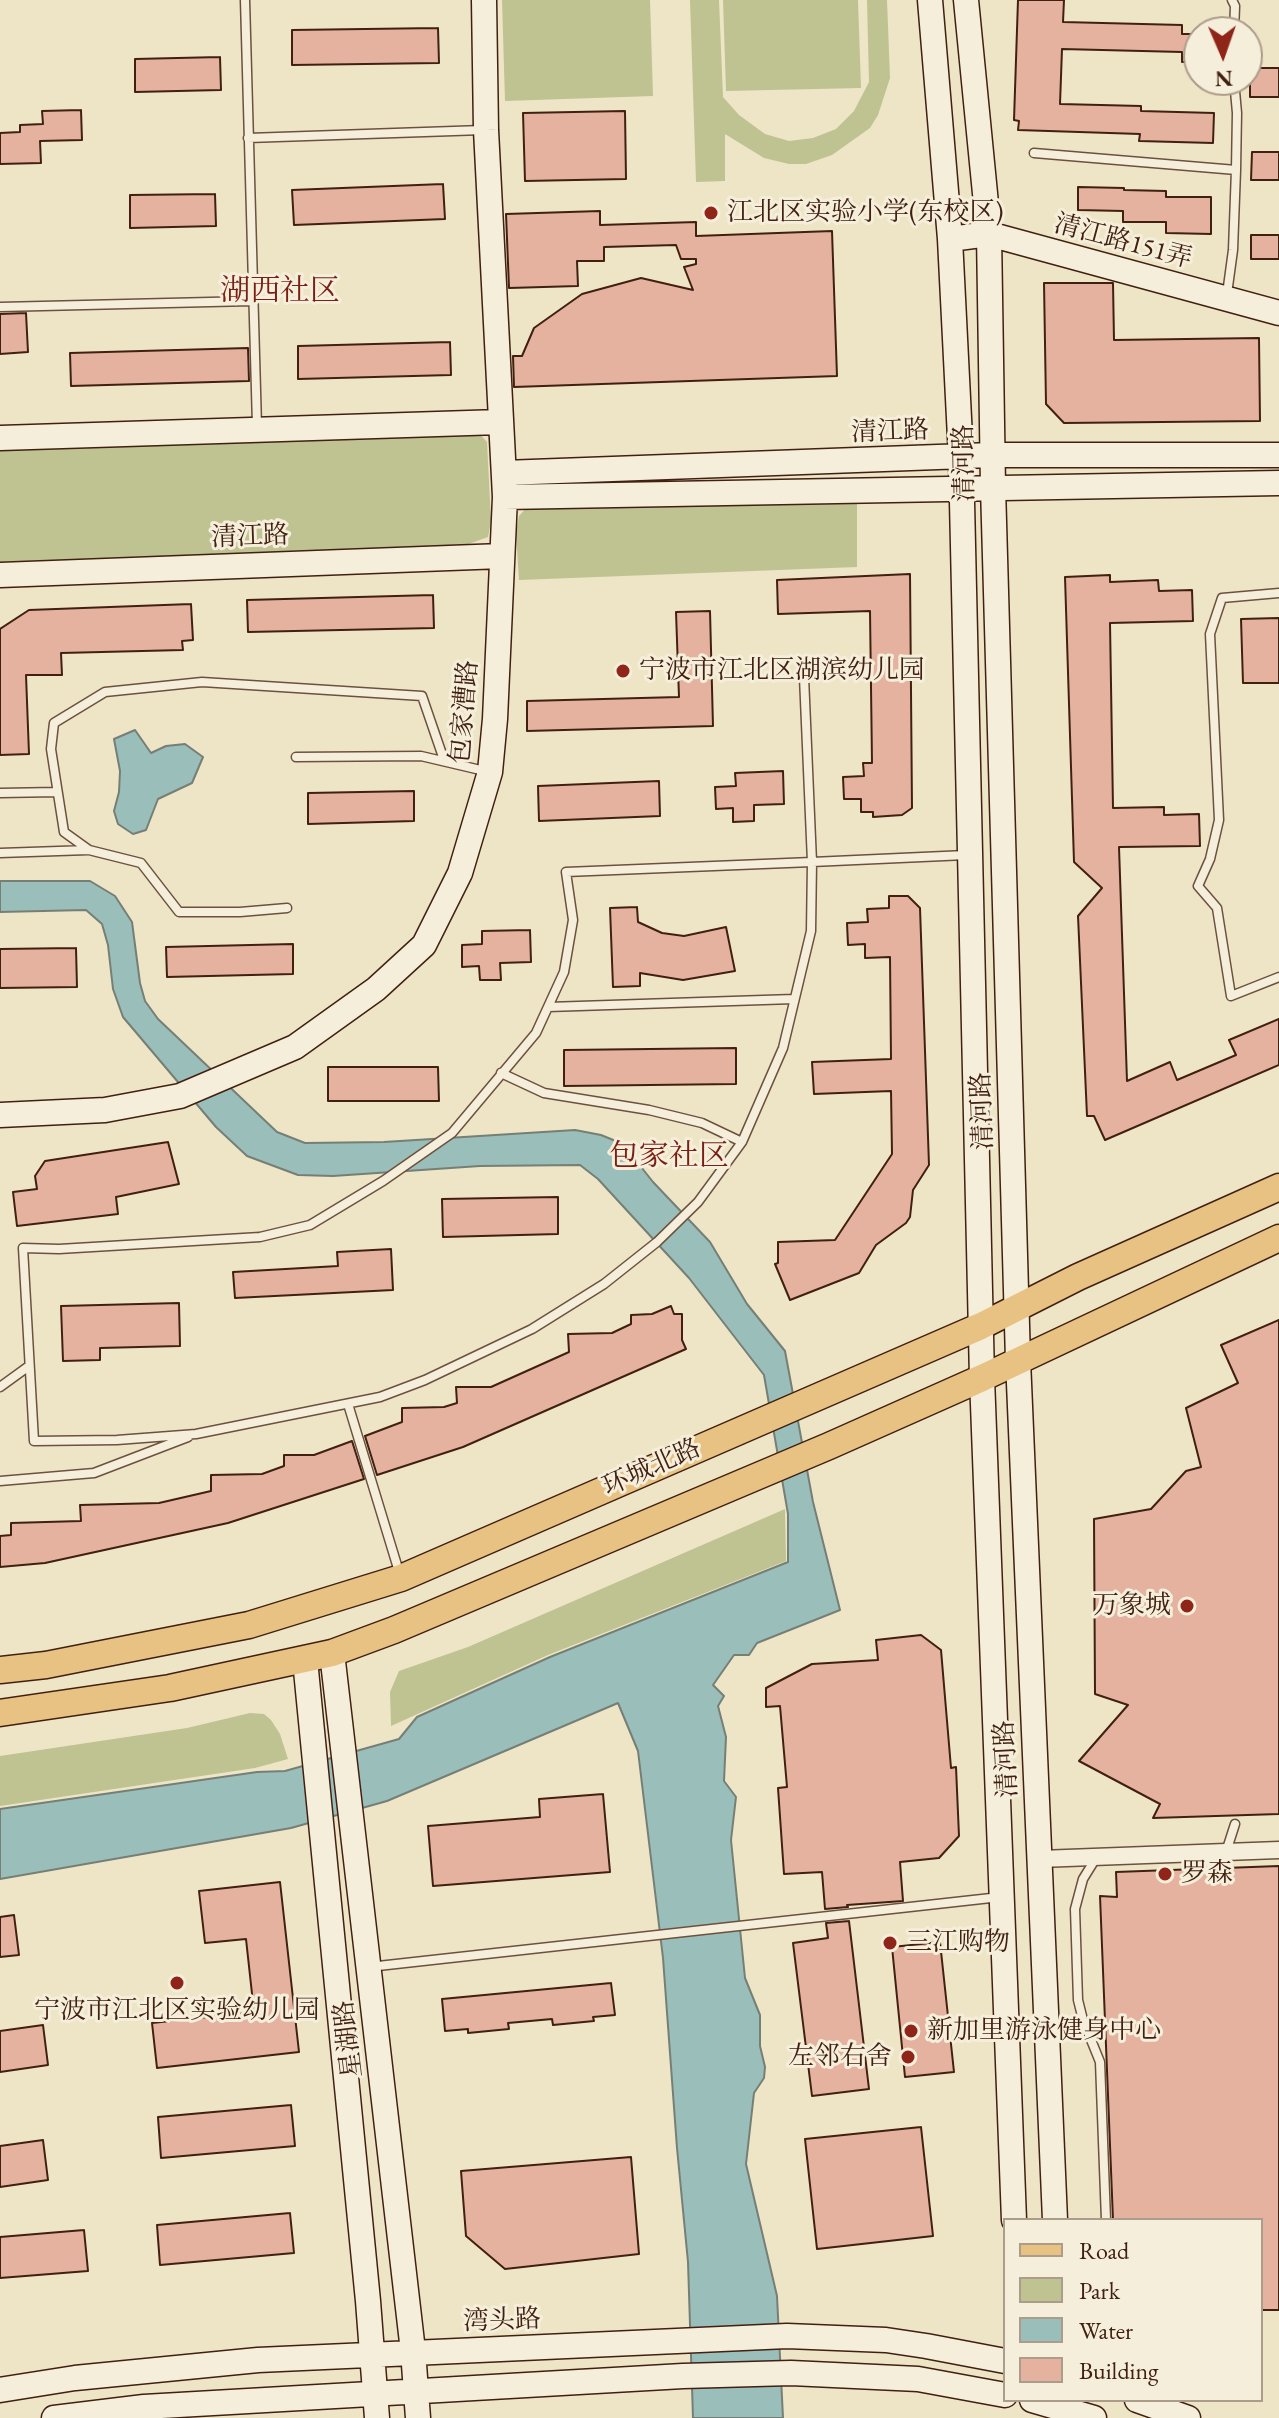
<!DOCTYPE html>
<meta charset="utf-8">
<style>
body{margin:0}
#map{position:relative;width:1279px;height:2418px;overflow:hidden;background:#eee5c6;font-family:"EB Garamond",serif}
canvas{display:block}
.legend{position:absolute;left:1003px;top:2218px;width:260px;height:184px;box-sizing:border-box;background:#f4eeda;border:2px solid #ac9c8a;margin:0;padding:10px 14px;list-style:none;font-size:24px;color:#412011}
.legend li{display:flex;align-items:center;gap:16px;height:40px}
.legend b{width:40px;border:2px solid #ac9c8a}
.north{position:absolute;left:1183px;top:16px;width:80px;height:80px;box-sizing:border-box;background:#f4eeda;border:2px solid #ac9c8a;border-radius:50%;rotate:178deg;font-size:22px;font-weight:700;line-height:32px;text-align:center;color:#412011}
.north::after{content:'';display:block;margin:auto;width:28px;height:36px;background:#8f2418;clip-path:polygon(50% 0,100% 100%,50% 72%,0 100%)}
</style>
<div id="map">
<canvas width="1279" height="2418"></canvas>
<ul class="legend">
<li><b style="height:10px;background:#e7c283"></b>Road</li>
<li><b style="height:22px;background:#bec391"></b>Park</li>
<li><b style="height:22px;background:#9abeba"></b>Water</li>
<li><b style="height:22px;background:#e4b29f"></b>Building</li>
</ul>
<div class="north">N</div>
</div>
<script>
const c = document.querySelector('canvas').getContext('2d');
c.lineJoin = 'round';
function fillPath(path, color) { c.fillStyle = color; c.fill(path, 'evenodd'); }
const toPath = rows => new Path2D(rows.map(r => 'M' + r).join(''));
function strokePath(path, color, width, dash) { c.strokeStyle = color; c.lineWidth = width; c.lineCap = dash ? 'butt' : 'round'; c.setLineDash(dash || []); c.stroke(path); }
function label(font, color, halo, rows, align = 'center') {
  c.font = font + ' "EB Garamond","Noto Serif SC",serif'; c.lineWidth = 6; c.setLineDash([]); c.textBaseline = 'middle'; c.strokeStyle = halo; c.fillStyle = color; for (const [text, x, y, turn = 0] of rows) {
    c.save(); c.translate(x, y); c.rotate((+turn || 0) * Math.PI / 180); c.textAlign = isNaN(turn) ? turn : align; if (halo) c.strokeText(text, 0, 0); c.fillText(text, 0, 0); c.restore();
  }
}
fillPath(toPath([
 [502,0,650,0,653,96,505,101],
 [690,0,719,0,723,97,739,115,765,134,789,141,813,138,836,129,854,111,869,82,867,0,887,0,890,78,878,115,870,128,832,155,806,164,789,164,764,158,725,134,725,181,696,182],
 [723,0,858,0,861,88,726,91],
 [476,430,487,442,491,521,488,537,466,545,0,564,0,447],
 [857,496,857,567,519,580,516,533,519,516,530,504],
 [785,1509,786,1561,548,1655,391,1726,390,1692,399,1671,468,1647],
 [250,1713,264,1714,271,1720,280,1734,288,1759,255,1768,0,1806,0,1756,187,1728]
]), '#bec391');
const water = toPath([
 [135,730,151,753,166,746,185,744,203,757,192,783,158,799,146,830,133,834,118,824,114,811,119,792,120,771,114,739,135,730],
 [0,881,90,881,115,896,132,922,140,983,145,1001,158,1019,277,1132,305,1143,384,1142,575,1130,601,1135,623,1144,653,1182,710,1242,747,1304,785,1351,813,1502,840,1610,757,1643,749,1655,734,1655,713,1685,724,1696,718,1706,726,1737,724,1781,736,1797,731,1840,745,1978,760,2015,760,2046,765,2067,764,2078,754,2093,746,2164,777,2296,783,2418,693,2418,688,2262,677,2148,663,1958,638,1751,618,1703,387,1801,291,1828,0,1879,0,1809,257,1772,285,1771,399,1739,417,1717,550,1657,788,1562,788,1514,764,1375,689,1278,598,1179,580,1165,480,1166,333,1176,298,1175,247,1156,216,1127,123,1017,113,989,108,945,102,924,86,910,0,912,0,881]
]);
fillPath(water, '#9abeba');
strokePath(water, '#767f76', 2);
const building = toPath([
 [1018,0,1064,0,1063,22,1182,25,1182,34,1199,34,1199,62,1182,62,1182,52,1062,49,1060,104,1141,106,1141,111,1214,113,1213,143,1139,141,1140,134,1018,130,1019,121,1014,120,1018,0],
 [438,28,439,63,292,65,292,30,438,28],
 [220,57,221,90,135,92,135,59,220,57],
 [1250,68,1279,68,1279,97,1250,97,1250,68],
 [81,110,82,140,40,141,41,163,0,164,0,133,20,132,20,125,43,124,42,111,81,110],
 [625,111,626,179,525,181,523,113,625,111],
 [1252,152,1279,152,1279,180,1251,180,1252,152],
 [443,184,445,219,294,225,292,190,443,184],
 [1078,187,1124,188,1124,190,1166,191,1166,197,1211,197,1211,234,1166,233,1166,222,1123,222,1123,211,1078,210,1078,187],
 [215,194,216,226,130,228,130,195,215,194],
 [600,211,600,225,696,222,696,236,832,231,837,376,514,387,513,356,522,356,534,328,582,294,641,278,693,290,684,267,696,264,696,259,681,259,676,245,604,247,604,261,577,261,578,286,509,288,506,214,600,211],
 [1251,235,1279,235,1279,259,1251,259,1251,235],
 [1044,283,1113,283,1114,340,1259,338,1260,421,1064,423,1046,404,1044,283],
 [26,313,28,352,0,354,0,314,26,313],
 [450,342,451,375,298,379,298,346,450,342],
 [248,348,249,381,71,386,70,353,248,348],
 [910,574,912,808,902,815,873,817,873,812,861,812,861,799,844,799,843,777,864,776,863,763,872,763,870,611,778,614,777,580,910,574],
 [1110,575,1110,582,1158,580,1159,591,1192,590,1193,621,1110,623,1113,808,1164,807,1164,815,1199,814,1200,846,1119,847,1127,1081,1170,1062,1177,1080,1236,1055,1229,1040,1279,1019,1279,1065,1105,1140,1094,1116,1087,1116,1078,916,1102,888,1074,862,1065,577,1110,575],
 [433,595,434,628,248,632,247,600,433,595],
 [191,604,193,640,182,641,183,650,61,653,62,675,26,675,29,754,0,755,0,629,29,610,191,604],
 [710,611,713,726,527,731,527,701,679,697,676,612,710,611],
 [1279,618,1279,683,1243,683,1241,619,1279,618],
 [783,771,784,804,754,805,754,821,733,822,733,808,716,809,715,787,736,786,735,773,783,771],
 [659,781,660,816,539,821,538,786,659,781],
 [414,791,414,821,308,824,308,793,414,791],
 [889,896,908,896,920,908,929,1165,913,1190,910,1217,906,1223,876,1245,859,1273,790,1300,775,1264,778,1263,778,1242,835,1240,892,1154,891,1091,814,1094,812,1062,891,1059,890,957,865,958,865,944,848,945,847,923,868,922,867,909,889,908,889,896],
 [637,907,638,922,662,933,684,936,726,927,735,971,683,980,640,973,640,986,613,987,610,908,637,907],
 [530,930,531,962,500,963,501,980,480,980,479,966,462,967,462,945,482,944,482,931,530,930],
 [293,944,293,974,167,977,166,947,293,944],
 [76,948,77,987,0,988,0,949,76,948],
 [736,1048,736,1084,564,1086,564,1050,736,1048],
 [328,1067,438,1067,439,1101,328,1101,328,1067],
 [168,1142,179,1184,116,1197,118,1214,17,1226,13,1192,37,1189,35,1176,45,1161,168,1142],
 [558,1197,558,1234,443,1237,442,1199,558,1197],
 [391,1249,393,1290,235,1298,233,1272,338,1266,337,1252,391,1249],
 [179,1303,180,1346,100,1348,100,1360,63,1361,61,1306,179,1303],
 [671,1306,674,1314,682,1314,682,1340,686,1349,463,1447,377,1475,365,1436,402,1422,402,1408,444,1407,457,1403,456,1387,491,1387,569,1352,568,1334,612,1333,631,1324,631,1315,652,1314,671,1306],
 [1279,1320,1279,1814,1153,1818,1160,1804,1079,1761,1128,1705,1095,1694,1094,1519,1151,1509,1186,1471,1201,1467,1186,1408,1238,1383,1221,1345,1279,1320],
 [352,1441,364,1479,228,1523,45,1563,0,1567,0,1536,11,1535,11,1523,81,1521,80,1505,159,1503,211,1491,211,1475,262,1474,284,1466,284,1455,314,1455,352,1441],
 [921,1635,941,1650,951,1768,956,1767,959,1836,939,1858,900,1862,903,1901,847,1905,848,1907,825,1909,822,1872,784,1874,778,1788,787,1787,780,1706,766,1707,766,1688,812,1664,878,1660,876,1640,921,1635],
 [603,1794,610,1872,433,1886,428,1826,540,1817,539,1799,603,1794],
 [1279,1866,1279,2310,1261,2310,1261,2220,1113,2220,1100,1896,1117,1897,1116,1872,1279,1866],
 [280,1882,299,2052,157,2068,152,2023,254,2012,246,1939,205,1943,199,1891,280,1882],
 [14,1915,19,1955,0,1957,0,1917,14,1915],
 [849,1921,869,2089,812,2096,793,1943,828,1938,826,1923,849,1921],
 [940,1942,954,2072,905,2077,892,1947,940,1942],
 [611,1983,615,2015,593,2017,594,2021,553,2025,552,2019,508,2023,509,2029,468,2033,468,2029,445,2031,442,1999,611,1983],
 [43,2025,48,2065,0,2072,0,2031,43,2025],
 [291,2105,295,2146,161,2158,158,2117,291,2105],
 [921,2127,933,2236,817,2249,805,2139,921,2127],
 [43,2140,48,2180,0,2187,0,2146,43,2140],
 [631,2157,639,2254,505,2269,466,2236,461,2171,631,2157],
 [290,2213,294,2253,160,2265,157,2225,290,2213],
 [84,2230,88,2271,0,2278,0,2237,84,2230]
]);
fillPath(building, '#e4b29f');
strokePath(building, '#412011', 2);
const lane = toPath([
 [245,0,257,426],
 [1232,0,1235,6,1234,32],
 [248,138,483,130],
 [1034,153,1236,170],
 [1227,294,1233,250,1236,170,1237,113,1234,80],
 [0,307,252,301],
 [1279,593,1222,598,1210,634,1219,820,1210,859,1198,886,1217,908,1231,996,1279,977],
 [804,677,812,862,811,931,783,1048,742,1142,698,1202,657,1242,604,1284,532,1329,425,1380,380,1397,196,1434,117,1440,34,1441,23,1248,59,1249,260,1237,310,1225,383,1181,452,1133,536,1033,564,972,573,920,566,872,812,862,966,855],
 [296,757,421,756,489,772],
 [0,793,57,792],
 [0,853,88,850],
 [287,908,240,912,179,912,141,863,89,850,64,832,51,749,54,723,105,692,202,682,422,696,444,760],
 [548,1007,794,999],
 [501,1073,544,1093,649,1110,702,1123,742,1142],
 [0,1387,29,1366],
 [348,1404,400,1575],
 [0,1481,94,1473,188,1437],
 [1226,1852,1235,1824],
 [1096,1858,1083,1879,1075,1909,1078,2000,1083,2020,1100,2062,1106,2220],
 [369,1967,1000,1897]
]);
const street = toPath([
 [1040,1859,1279,1850]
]);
const secondary = toPath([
 [930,0,950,239,961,458,982,1378,1014,2220],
 [966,0,989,234,993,487,1018,1360,1055,2220],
 [950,239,989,234,1279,313],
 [0,438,500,422],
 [504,473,992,455,1279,455],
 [505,497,1279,483],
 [0,575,502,556],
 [0,1115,105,1110,180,1096,295,1047,376,989,424,945,460,873,490,772,495,719,505,497,486,130,484,0],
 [332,1653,413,2351,418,2418],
 [305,1660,368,2301,377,2418],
 [0,2390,75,2378,258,2360,787,2336,886,2340,926,2346,1005,2361],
 [1032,2400,1094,2418],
 [1137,2400,1188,2418],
 [54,2418,144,2407,683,2376,791,2373,918,2379,1005,2395]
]);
const primary = toPath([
 [0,1670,46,1665,249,1625,401,1578,981,1326,1078,1277,1279,1187],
 [0,1713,170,1688,332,1653,394,1630,829,1446,982,1378,1279,1238]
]);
strokePath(lane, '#6c513e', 11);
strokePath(street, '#6c513e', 19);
strokePath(secondary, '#412011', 27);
strokePath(primary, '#412011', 29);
strokePath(lane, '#f4eeda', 8);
strokePath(street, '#f4eeda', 16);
strokePath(secondary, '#f4eeda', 24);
strokePath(primary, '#e7c283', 26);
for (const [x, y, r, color] of [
 [711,213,8,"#8f2418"],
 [623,671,8,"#8f2418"],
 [1187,1606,8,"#8f2418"],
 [1165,1874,8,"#8f2418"],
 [890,1943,8,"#8f2418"],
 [177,1983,8,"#8f2418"],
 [911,2031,8,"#8f2418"],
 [908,2057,8,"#8f2418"]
]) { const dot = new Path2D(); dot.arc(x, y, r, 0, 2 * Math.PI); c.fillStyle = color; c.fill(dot); strokePath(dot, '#f4eeda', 3); }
label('26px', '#412011', '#f4eeda', [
 ["江北区实验小学(东校区)",727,213],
 ["宁波市江北区湖滨幼儿园",639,671],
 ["万象城",1171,1606,"right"],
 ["罗森",1181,1874],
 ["三江购物",906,1943],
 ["宁波市江北区实验幼儿园",177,2011,"center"],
 ["新加里游泳健身中心",927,2031],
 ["左邻右舍",892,2057,"right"]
], 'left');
label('26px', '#412011', '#f4eeda', [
 ["清江路151弄",1123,242,15],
 ["清江路",890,432,-2],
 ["清河路",965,463,-91],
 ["清江路",250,537,-2],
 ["包家漕路",465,712,-85],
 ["清河路",983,1111,-92],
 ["环城北路",652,1468,-24],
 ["清河路",1007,1759,-93],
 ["星湖路",349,2039,-97],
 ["湾头路",502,2321,-2]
]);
label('30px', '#7a1f14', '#f4eeda', [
 ["湖西社区",280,292],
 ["包家社区",669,1157]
]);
</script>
